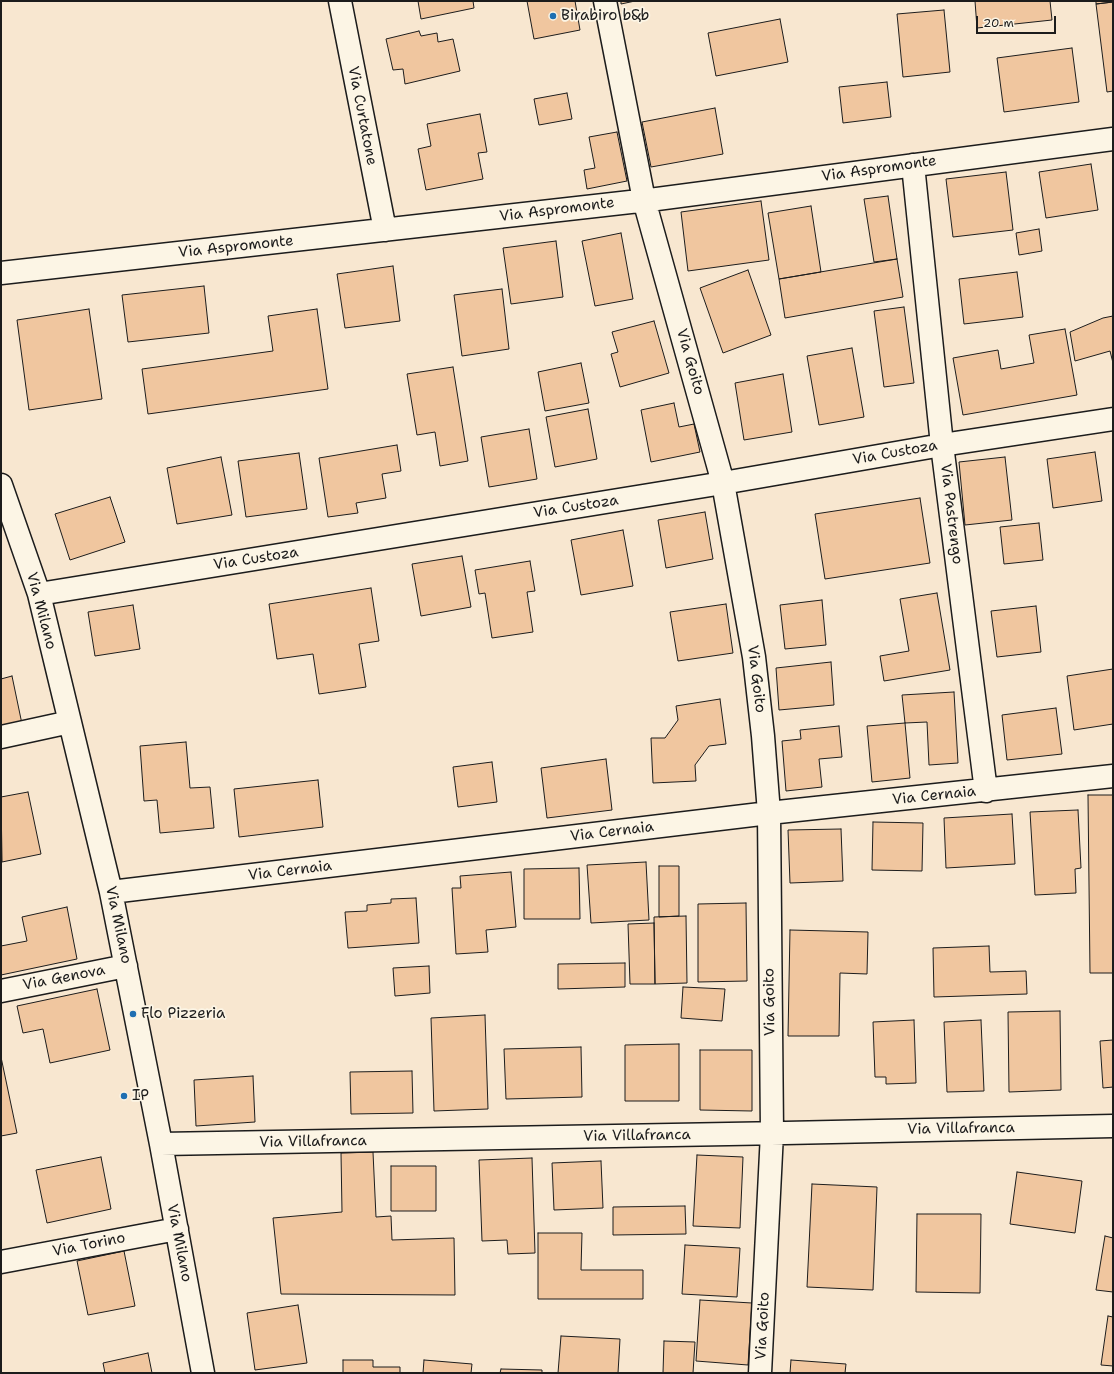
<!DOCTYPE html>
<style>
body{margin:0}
#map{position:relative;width:1114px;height:1374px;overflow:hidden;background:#f8e7d0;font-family:"Shantell Sans",sans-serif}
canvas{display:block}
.frame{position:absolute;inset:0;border:2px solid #1c1c1c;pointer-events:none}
.scale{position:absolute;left:976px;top:16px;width:80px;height:18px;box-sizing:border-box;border:2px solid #1c1c1c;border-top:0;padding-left:5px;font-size:12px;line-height:14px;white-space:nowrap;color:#1c1c1c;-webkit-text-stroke:3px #fcf5e5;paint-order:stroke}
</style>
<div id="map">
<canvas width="1114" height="1374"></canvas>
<div class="frame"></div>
<div class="scale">20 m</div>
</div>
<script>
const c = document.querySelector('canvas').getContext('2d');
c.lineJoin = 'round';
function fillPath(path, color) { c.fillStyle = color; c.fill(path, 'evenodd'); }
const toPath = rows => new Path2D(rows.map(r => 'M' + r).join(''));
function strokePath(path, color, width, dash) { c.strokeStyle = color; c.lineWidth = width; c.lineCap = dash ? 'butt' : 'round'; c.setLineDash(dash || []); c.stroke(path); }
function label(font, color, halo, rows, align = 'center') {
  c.font = font + ' "Shantell Sans",sans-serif'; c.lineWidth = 3.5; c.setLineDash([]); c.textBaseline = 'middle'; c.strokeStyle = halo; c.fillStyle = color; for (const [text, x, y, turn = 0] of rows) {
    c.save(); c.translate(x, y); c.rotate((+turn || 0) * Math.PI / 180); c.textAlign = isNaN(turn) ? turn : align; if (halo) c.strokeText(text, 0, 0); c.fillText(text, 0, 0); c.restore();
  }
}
const building = toPath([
 [418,1,473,1,474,8,421,19,418,1],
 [527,1,575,1,580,30,534,39,527,1],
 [621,1,635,1,621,4,621,1],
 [975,1,1050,1,1052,20,977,28,975,1],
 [1096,1,1113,1,1113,2,1096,4,1096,1],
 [1113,2,1113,91,1107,92,1096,4,1113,2],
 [944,10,950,72,903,77,897,14,944,10],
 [780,19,788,62,716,76,708,33,780,19],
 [419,31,421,36,437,33,438,42,453,39,460,71,405,84,403,69,393,70,386,39,419,31],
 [1072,48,1079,102,1004,112,997,58,1072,48],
 [887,82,891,117,843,123,839,87,887,82],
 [567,93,572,119,539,125,534,99,567,93],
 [715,108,723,154,651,167,642,122,715,108],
 [480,114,487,152,478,153,483,179,426,190,418,149,431,146,427,124,480,114],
 [617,132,627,181,587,189,584,170,595,168,589,137,617,132],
 [1091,164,1098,210,1046,218,1039,172,1091,164],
 [1006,172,1013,230,953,237,946,179,1006,172],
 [888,196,897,259,874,262,864,199,888,196],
 [761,201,769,260,688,271,681,212,761,201],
 [811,206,821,272,779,279,768,213,811,206],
 [1039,229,1042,251,1019,255,1016,233,1039,229],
 [621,233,633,299,595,306,582,241,621,233],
 [556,241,563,297,511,304,503,248,556,241],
 [897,259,903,297,785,318,779,279,897,259],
 [393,266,400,321,345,328,337,274,393,266],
 [748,270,771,335,723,353,700,288,748,270],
 [1017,272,1023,317,964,324,959,279,1017,272],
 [204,286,209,333,128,342,122,295,204,286],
 [502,289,509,349,462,356,454,295,502,289],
 [904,307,914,383,884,387,874,311,904,307],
 [89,309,102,399,29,410,17,320,89,309],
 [317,309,328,389,148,414,142,369,273,351,268,316,317,309],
 [1113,316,1113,363,1110,351,1075,361,1070,332,1103,318,1113,316],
 [654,321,669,373,620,387,611,354,618,352,612,332,654,321],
 [1065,329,1077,395,963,415,953,358,998,350,1001,369,1034,363,1029,335,1065,329],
 [852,348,864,417,819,425,807,356,852,348],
 [581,363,589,403,545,411,538,372,581,363],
 [453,367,468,461,440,466,435,432,417,435,407,374,453,367],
 [783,374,792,432,744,440,735,383,783,374],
 [674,403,679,427,694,424,700,452,651,462,641,410,674,403],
 [588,409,597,459,555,467,546,417,588,409],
 [529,429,537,479,489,487,481,437,529,429],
 [397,445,401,471,382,474,386,498,356,503,358,513,328,517,319,458,397,445],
 [1095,452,1102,501,1053,508,1047,459,1095,452],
 [299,453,307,509,246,517,238,461,299,453],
 [221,457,232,515,177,524,167,468,221,457],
 [1005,457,1012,520,965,525,959,462,1005,457],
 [110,497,125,542,70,560,55,514,110,497],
 [920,498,930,563,825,579,815,514,920,498],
 [705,512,713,559,666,568,658,520,705,512],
 [1039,523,1043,560,1004,564,1000,527,1039,523],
 [623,530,633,586,581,595,571,540,623,530],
 [462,556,471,607,421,616,412,564,462,556],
 [530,561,535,591,527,592,533,632,492,638,485,593,479,594,475,570,530,561],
 [371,588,379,641,359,644,366,687,319,694,313,654,277,659,269,604,371,588],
 [937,593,950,670,884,681,880,656,909,651,900,599,937,593],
 [822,600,826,645,785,649,780,605,822,600],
 [726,604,733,653,678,661,670,612,726,604],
 [133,605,140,649,95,656,88,612,133,605],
 [1036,606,1041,652,997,657,991,611,1036,606],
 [831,662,834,705,779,710,776,668,831,662],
 [1113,669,1113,724,1074,730,1067,676,1113,669],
 [12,676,22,724,1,729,1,679,12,676],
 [954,692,958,763,929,765,927,722,905,723,902,695,954,692],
 [720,699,726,744,709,746,695,765,696,781,653,783,651,738,665,738,678,720,676,706,720,699],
 [1056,708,1062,754,1007,760,1002,715,1056,708],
 [905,723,910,778,872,782,867,726,905,723],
 [839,726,842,757,819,759,822,787,786,791,782,741,801,739,800,730,839,726],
 [186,742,190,788,210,787,214,828,160,833,157,800,144,801,140,746,186,742],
 [606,759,612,810,547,818,541,768,606,759],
 [492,762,497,802,458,807,453,767,492,762],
 [318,780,323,827,239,837,234,789,318,780],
 [28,792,41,854,2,862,1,797,28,792],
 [1088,795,1113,795,1113,973,1090,973,1088,795],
 [1078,810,1081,868,1075,869,1076,893,1035,895,1030,812,1078,810],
 [1012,814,1015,864,946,868,944,818,1012,814],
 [873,822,923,823,922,871,872,870,873,822],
 [841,829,843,881,790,883,788,830,841,829],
 [646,862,649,920,591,923,587,865,646,862],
 [659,866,679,866,679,916,659,917,659,866],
 [579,868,580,919,524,919,524,869,579,868],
 [511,872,516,927,486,930,488,952,456,954,452,888,461,888,460,876,511,872],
 [416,898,419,943,348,948,345,912,367,911,367,905,391,903,391,899,416,898],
 [746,903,747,981,698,982,698,904,746,903],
 [67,907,77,959,1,975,1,946,27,941,22,917,67,907],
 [686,916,687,983,655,984,654,917,686,916],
 [654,923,655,984,630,984,628,924,654,923],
 [790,930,868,932,867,974,840,973,839,1036,788,1036,790,930],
 [989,946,990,972,1026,971,1027,994,934,997,933,948,989,946],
 [625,963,625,987,558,989,558,964,625,963],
 [429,966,430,993,395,996,393,968,429,966],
 [683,987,725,989,722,1021,681,1018,683,987],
 [97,989,110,1050,50,1063,43,1029,23,1033,17,1006,97,989],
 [1060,1011,1061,1090,1009,1092,1008,1012,1060,1011],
 [485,1015,488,1109,434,1111,431,1018,485,1015],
 [914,1020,916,1083,886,1084,886,1077,875,1077,873,1022,914,1020],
 [981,1020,984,1091,947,1092,944,1022,981,1020],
 [1113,1040,1113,1087,1103,1088,1100,1041,1113,1040],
 [679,1044,679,1101,625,1101,625,1045,679,1044],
 [581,1047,582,1097,506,1099,504,1049,581,1047],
 [700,1050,752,1050,752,1111,700,1110,700,1050],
 [1,1057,17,1133,1,1136,1,1057],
 [412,1071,413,1113,351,1114,350,1072,412,1071],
 [253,1076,255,1122,196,1126,194,1080,253,1076],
 [373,1152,376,1217,391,1216,392,1240,454,1238,455,1295,281,1294,273,1218,342,1212,341,1153,373,1152],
 [697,1155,743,1157,740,1228,693,1226,697,1155],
 [101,1157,111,1209,47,1223,36,1170,101,1157],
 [532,1158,535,1253,508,1254,507,1240,482,1241,479,1160,532,1158],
 [601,1161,603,1208,554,1210,552,1163,601,1161],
 [391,1166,436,1166,436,1211,391,1211,391,1166],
 [1017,1172,1082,1181,1075,1233,1010,1224,1017,1172],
 [812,1184,877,1187,873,1290,807,1287,812,1184],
 [685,1206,686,1234,613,1235,613,1207,685,1206],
 [917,1214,981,1214,980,1293,916,1292,917,1214],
 [538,1233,582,1233,581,1270,643,1270,643,1299,538,1299,538,1233],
 [1105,1236,1113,1238,1113,1292,1096,1290,1105,1236],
 [685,1245,740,1248,737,1297,682,1294,685,1245],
 [124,1251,135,1306,88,1315,77,1261,124,1251],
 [700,1300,752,1303,748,1365,696,1361,700,1300],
 [298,1305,307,1363,255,1370,247,1313,298,1305],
 [1108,1316,1113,1317,1113,1366,1101,1365,1108,1316],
 [561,1336,620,1339,618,1373,558,1373,561,1336],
 [664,1341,695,1342,693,1373,663,1373,664,1341],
 [148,1353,152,1373,105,1373,103,1363,148,1353],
 [343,1360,373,1360,373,1367,400,1367,400,1373,343,1373,343,1360],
 [424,1360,472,1364,471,1373,423,1373,424,1360],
 [791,1360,846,1364,845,1373,790,1373,791,1360],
 [501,1369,542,1370,542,1373,500,1373,501,1369]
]);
fillPath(building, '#f0c69f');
strokePath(building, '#1c1c1c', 1);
const minor = toPath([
 [340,1,385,230],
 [605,1,644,200,723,483,754,657,763,736,769,813,772,1133,760,1373],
 [913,165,942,445,986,791],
 [1,273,657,199,1113,139],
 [1,485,39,594,111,892,161,1144,203,1373],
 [39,594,723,483,942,445,1113,419],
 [1,737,70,722],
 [111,892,769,813,1113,776],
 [1,991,126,966],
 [161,1144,785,1133,1113,1126],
 [1,1262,177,1229]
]);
strokePath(minor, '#1c1c1c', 25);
strokePath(minor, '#fcf5e5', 22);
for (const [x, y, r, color] of [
 [553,16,4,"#1f6fb2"],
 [133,1014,4,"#1f6fb2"],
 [124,1096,4,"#1f6fb2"]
]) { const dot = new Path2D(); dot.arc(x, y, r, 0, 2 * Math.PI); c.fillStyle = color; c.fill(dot); strokePath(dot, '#fcf5e5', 1.5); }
label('15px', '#1c1c1c', '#fcf5e5', [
 ["Birabiro b&b",561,16],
 ["Flo Pizzeria",141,1014],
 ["IP",132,1096]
], 'left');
label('15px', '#1c1c1c', '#fcf5e5', [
 ["Via Curtatone",362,116,79],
 ["Via Aspromonte",879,169,-8],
 ["Via Aspromonte",557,210,-7],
 ["Via Aspromonte",236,247,-6],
 ["Via Goito",690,362,74],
 ["Via Custoza",895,453,-10],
 ["Via Custoza",576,507,-9],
 ["Via Pastrengo",951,514,83],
 ["Via Custoza",256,559,-9],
 ["Via Milano",41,611,75],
 ["Via Goito",756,679,83],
 ["Via Cernaia",934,796,-6],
 ["Via Cernaia",612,832,-7],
 ["Via Cernaia",290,871,-7],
 ["Via Milano",118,925,78],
 ["Via Genova",64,978,-11],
 ["Via Goito",770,1002,-91],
 ["Via Villafranca",961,1129,-1],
 ["Via Villafranca",637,1136,-1],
 ["Via Villafranca",313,1142,-1],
 ["Via Milano",179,1243,79],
 ["Via Torino",89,1245,-11],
 ["Via Goito",763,1326,-87]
]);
</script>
